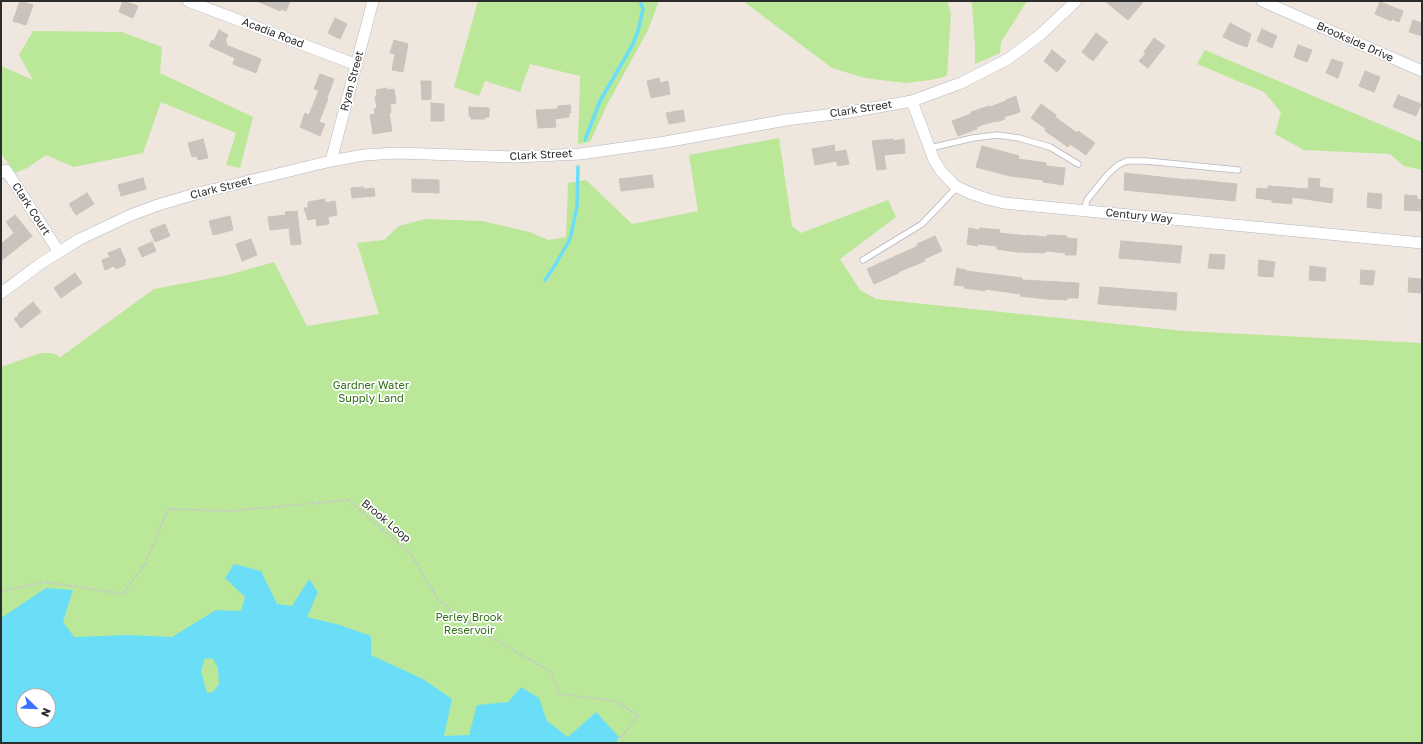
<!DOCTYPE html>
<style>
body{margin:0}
#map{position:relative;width:1423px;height:744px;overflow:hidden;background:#efe6de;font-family:"Golos Text",sans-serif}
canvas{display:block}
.frame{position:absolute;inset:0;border:2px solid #2c2c2c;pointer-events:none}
.north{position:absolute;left:16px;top:688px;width:40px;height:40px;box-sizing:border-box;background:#fff;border:1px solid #ababab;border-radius:50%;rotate:113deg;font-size:11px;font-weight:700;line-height:16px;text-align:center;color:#2c2c2c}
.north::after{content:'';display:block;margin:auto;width:14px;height:18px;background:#3b71ff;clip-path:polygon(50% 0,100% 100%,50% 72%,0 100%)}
</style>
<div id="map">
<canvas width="1423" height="744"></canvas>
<div class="frame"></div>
<div class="north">N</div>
</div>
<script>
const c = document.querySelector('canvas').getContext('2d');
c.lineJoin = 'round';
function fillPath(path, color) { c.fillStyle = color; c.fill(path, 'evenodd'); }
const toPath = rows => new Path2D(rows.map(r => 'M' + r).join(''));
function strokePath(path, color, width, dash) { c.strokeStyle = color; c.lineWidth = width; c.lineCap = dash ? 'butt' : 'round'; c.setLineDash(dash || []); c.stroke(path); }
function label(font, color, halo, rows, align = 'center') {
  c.font = font + ' "Golos Text",sans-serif'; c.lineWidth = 3.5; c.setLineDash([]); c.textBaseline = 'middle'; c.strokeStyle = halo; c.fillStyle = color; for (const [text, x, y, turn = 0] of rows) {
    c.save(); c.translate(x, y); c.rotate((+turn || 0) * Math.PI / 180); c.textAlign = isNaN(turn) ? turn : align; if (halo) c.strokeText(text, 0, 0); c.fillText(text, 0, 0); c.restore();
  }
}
fillPath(toPath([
 [478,1,659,1,648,30,608,103,590,142,578,144,580,76,530,64,520,92,485,81,479,96,454,87],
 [743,1,947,1,951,13,947,76,931,80,905,83,865,78,832,68],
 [971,1,1027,1,1001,42,1000,53,975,64,975,46,972,5],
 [33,31,122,32,162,47,160,73,253,117,240,168,226,165,236,133,161,102,143,153,74,167,46,155,27,168,15,173,1,153,1,66,33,80,19,55],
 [1205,50,1422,142,1422,170,1404,166,1390,154,1304,150,1275,134,1281,112,1264,92,1197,64],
 [779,138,792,226,801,233,888,200,896,217,840,259,860,290,876,299,1185,331,1422,343,1422,743,1,743,1,367,41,353,51,353,57,355,59,358,154,289,228,275,274,262,307,326,379,314,357,243,384,240,399,226,425,219,482,221,530,232,548,240,566,237,568,183,586,180,632,224,698,211,689,155],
 [24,696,48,696,48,720,24,720]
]), '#bae898');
fillPath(toPath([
 [234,564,261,571,277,604,292,606,309,579,318,592,307,617,340,625,371,636,371,655,423,679,452,699,444,736,469,735,477,705,508,702,521,687,539,698,547,721,568,737,596,712,619,737,616,743,1,743,1,618,46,588,73,590,63,622,74,637,128,635,172,637,216,610,241,611,245,597,225,578],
 [205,658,213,659,218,668,219,684,213,692,207,693,201,671],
 [24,696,48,696,48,720,24,720]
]), '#6bdef7');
strokePath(toPath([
 [585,140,600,101,633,44,638,31,643,9,640,1],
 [545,280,554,267,570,239,577,207,578,167]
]), '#6bdef7', 3.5);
const building = toPath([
 [20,1,33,5,26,25,13,21,20,1],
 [123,1,138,6,133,18,119,12,123,1],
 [257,1,290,1,286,11,281,9,280,11,257,1],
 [1105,1,1144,1,1128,20,1105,1],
 [1380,2,1403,11,1399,22,1392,19,1391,21,1375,14,1380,2],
 [335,18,347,24,340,39,328,33,335,18],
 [1413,20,1422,23,1422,36,1409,32,1413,20],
 [1230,23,1251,34,1247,47,1238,44,1223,37,1230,23],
 [1262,29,1277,36,1272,48,1257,41,1262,29],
 [219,30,228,35,225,41,227,42,226,45,261,59,256,73,233,64,235,58,209,46,212,40,214,41,219,30],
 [1096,33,1108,42,1093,61,1082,52,1096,33],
 [1154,38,1165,46,1148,68,1139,61,1146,53,1144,52,1154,38],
 [394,40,408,44,403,72,392,70,395,54,390,53,394,40],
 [1298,45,1312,50,1307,62,1294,57,1298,45],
 [1052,50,1066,61,1057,72,1044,61,1052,50],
 [1332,59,1343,63,1338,78,1326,73,1332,59],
 [1365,71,1380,77,1374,92,1359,86,1365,71],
 [320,74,334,79,327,98,328,99,319,122,325,124,320,136,300,127,305,113,309,115,319,90,314,89,320,74],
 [659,78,660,83,668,81,670,94,651,98,647,81,659,78],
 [421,81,431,81,431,99,422,100,421,81],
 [387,88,387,90,394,89,396,103,390,104,391,113,389,113,392,131,373,134,370,115,375,114,374,109,377,108,375,97,377,96,376,90,387,88],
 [1398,95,1421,104,1416,116,1393,107,1398,95],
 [1016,96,1020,112,1004,117,1005,119,996,122,995,121,976,127,977,129,958,136,952,121,971,114,971,112,989,106,990,107,1006,101,1006,100,1016,96],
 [431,103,444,104,444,121,431,121,431,103],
 [1041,104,1056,115,1055,117,1077,133,1078,131,1095,143,1086,155,1070,144,1068,147,1054,137,1045,131,1046,129,1031,118,1041,104],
 [570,105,571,113,569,113,569,117,555,119,556,127,538,128,536,110,558,109,558,106,570,105],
 [469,107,489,108,489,117,485,117,485,119,471,119,471,116,469,116,469,107],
 [683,110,685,121,669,124,666,113,683,110],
 [203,139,208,158,198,160,197,156,192,157,188,143,203,139],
 [893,139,893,141,904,139,905,153,884,155,886,169,877,170,872,141,893,139],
 [834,145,835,152,846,150,849,164,838,166,836,161,815,165,812,149,834,145],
 [982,146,1019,156,1018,159,1046,163,1046,166,1065,168,1063,185,1043,182,1043,180,1010,176,976,167,982,146],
 [1125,173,1187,180,1187,179,1237,184,1235,201,1124,190,1125,173],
 [652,175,654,187,621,191,619,179,652,175],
 [143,178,146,189,121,196,118,185,143,178],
 [1309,178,1320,179,1319,187,1333,189,1332,203,1292,197,1292,204,1272,202,1272,200,1256,198,1257,188,1268,189,1268,186,1308,189,1309,178],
 [412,179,439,180,439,193,412,192,412,179],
 [363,187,363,189,374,188,375,196,352,198,351,188,363,187],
 [87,193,94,204,76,215,69,204,87,193],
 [1368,193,1382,194,1381,209,1367,207,1368,193],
 [1405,195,1417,196,1417,199,1422,200,1422,211,1404,210,1405,195],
 [325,199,325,203,335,201,337,215,328,217,329,224,317,226,316,218,308,220,304,208,308,208,308,202,325,199],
 [297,211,301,244,291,245,289,228,270,230,268,217,286,215,285,212,297,211],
 [15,215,32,236,1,261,1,244,14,233,6,222,15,215],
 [230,216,233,230,213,235,209,221,230,216],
 [165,224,170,236,155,242,150,230,165,224],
 [969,228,979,230,980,228,1000,230,999,233,1027,236,1027,235,1046,237,1047,235,1067,236,1067,238,1077,239,1076,255,1065,255,1066,253,1046,251,1045,253,1017,252,997,249,997,246,977,244,977,246,967,244,969,228],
 [935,236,942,251,924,259,925,261,898,272,899,273,874,284,867,269,918,246,917,244,935,236],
 [251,239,257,255,242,261,236,244,251,239],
 [1121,241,1182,246,1180,263,1119,258,1121,241],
 [152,242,156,251,142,257,138,248,152,242],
 [120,248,126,262,124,263,125,265,116,269,114,266,105,270,102,260,110,257,108,253,120,248],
 [1210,254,1225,255,1224,269,1208,268,1210,254],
 [1259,260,1275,262,1273,277,1258,276,1259,260],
 [1310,266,1326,268,1325,281,1309,280,1310,266],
 [957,268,966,270,966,271,1022,278,1022,280,1079,283,1078,298,1067,298,1067,300,1047,299,1020,296,1021,294,985,289,985,291,964,288,965,286,954,285,957,268],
 [1361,270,1375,271,1373,285,1360,284,1361,270],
 [75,273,82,283,61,298,54,288,75,273],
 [1409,278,1422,279,1422,293,1408,292,1409,278],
 [1100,287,1177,293,1176,310,1098,304,1100,287],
 [33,302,41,312,21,328,14,319,19,315,18,314,33,302]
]);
fillPath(building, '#cac3bd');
strokePath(building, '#cbc2b7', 1);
const service = toPath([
 [930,148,973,138,997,135,1019,138,1050,147,1078,164],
 [1084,211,1087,200,1108,174,1118,165,1127,161,1146,161,1238,170],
 [863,260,922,224,957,187]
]);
const minor = toPath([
 [188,1,357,65],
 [1262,1,1422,71],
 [912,101,934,160,941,171,955,186,970,193,987,199,1004,203,1422,243],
 [331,161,373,1],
 [1,173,6,170,59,252],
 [1,293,43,262,80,239,131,215,158,205,195,194,331,161,364,155,397,153,515,157,580,154,665,142,786,120,850,112,912,101,961,83,1008,59,1040,35,1076,1]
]);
strokePath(service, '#b2b6c1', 7);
strokePath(minor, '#b2b6c1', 12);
strokePath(toPath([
 [1,591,45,582,123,594,146,562,168,509,229,511,348,500,410,553,438,600,485,634,551,672,559,694,615,701,639,716,621,737,625,743]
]), '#c8c8c8', 2, [3, 2]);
strokePath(service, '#fff', 5.5);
strokePath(minor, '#fff', 11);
label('11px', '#2c2c2c', '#fff', [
 ["Acadia Road",273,33,21],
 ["Brookside Drive",1355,42,24],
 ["Ryan Street",352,81,-75],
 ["Clark Street",861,109,-9],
 ["Clark Street",541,155,-3],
 ["Clark Street",221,188,-14],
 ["Clark Court",31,209,57],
 ["Century Way",1139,216,6],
 ["Brook Loop",386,521,40]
]);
label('11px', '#317016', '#fff', [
 ["Gardner Water",371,386],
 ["Supply Land",371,399],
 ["Perley Brook",469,618],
 ["Reservoir",469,631]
]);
</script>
